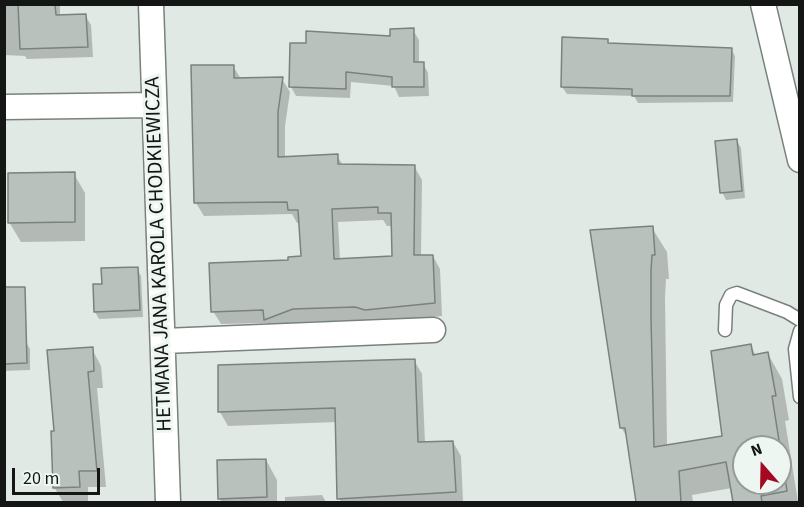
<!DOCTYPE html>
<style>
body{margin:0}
#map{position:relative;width:804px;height:507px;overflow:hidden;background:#e0e9e3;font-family:"Source Sans 3",sans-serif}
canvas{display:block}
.frame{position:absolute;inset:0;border:6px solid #131614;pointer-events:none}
.north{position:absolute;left:732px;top:435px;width:60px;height:60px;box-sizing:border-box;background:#edf6f1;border:2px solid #969c99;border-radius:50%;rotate:340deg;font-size:16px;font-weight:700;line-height:24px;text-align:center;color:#131614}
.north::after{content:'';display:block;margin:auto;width:21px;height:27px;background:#a40822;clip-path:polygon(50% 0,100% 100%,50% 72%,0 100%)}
.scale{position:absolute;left:12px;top:468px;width:88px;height:27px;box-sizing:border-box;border:3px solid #131614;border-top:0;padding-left:8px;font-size:18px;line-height:21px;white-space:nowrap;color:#131614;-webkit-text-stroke:4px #edf6f1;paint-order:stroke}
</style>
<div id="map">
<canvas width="804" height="507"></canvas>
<div class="frame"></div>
<div class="north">N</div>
<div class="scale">20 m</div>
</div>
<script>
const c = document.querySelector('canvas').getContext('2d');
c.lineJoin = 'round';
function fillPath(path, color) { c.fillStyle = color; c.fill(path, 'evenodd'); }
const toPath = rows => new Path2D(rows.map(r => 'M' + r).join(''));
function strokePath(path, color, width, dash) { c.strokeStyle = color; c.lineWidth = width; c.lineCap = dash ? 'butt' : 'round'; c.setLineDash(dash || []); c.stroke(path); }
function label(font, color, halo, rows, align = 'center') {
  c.font = font + ' "Source Sans 3",sans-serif'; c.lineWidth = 6; c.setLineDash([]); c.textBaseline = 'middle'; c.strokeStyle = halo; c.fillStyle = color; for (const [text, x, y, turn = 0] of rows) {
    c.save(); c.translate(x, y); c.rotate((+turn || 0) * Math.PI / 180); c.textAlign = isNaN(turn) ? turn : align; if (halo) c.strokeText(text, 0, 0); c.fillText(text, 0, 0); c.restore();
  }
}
fillPath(toPath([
 [4,4,60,4,60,17,85,15,91,25,93,57,27,59,25,56,4,55],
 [413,30,419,40,419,63,423,63,428,73,429,96,399,97,394,86,351,82,350,98,296,96,291,87,392,37],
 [564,39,607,41,610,45,731,49,735,56,733,102,638,103,634,96,567,94,562,87],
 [233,66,241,79,282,79,290,92,285,126,285,159,337,156,343,165,414,166,422,180,421,257,433,256,440,269,442,316,373,323,363,320,301,322,273,332,267,323,221,324,213,311,290,261,302,258,300,223,297,223,292,214,204,216,196,203],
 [383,220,387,226,393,226,394,257,340,260,338,222],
 [737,141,741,148,745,198,726,200,722,192],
 [74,174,85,193,85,241,21,242,9,222],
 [652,228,667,252,669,279,666,279,665,297,667,446,724,438,751,346,756,356,768,354,782,379,789,420,785,421,798,502,735,502,732,488,692,495,693,502,637,502,628,439,621,427],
 [744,447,780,447,780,483,744,483],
 [137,269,141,276,143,317,99,319,95,312,104,285],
 [4,342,26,342,30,349,30,370,4,371],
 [92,349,101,366,103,388,97,388,106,487,88,487,88,502,63,502,54,487,56,433],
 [414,360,422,374,425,443,453,442,461,456,463,502,341,502,339,498,337,422,228,426,220,412],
 [266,460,277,480,277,502,222,502,219,498],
 [322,495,326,502,285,502,285,497]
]), '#0003');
const building = toPath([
 [18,4,55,4,56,15,86,14,88,47,20,49,18,4],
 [414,28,414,62,424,62,424,87,392,87,392,77,346,72,346,89,289,87,290,43,306,43,306,31,390,36,390,29,414,28],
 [562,37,608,39,608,43,732,48,730,96,632,96,632,89,561,87,562,37],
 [191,65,234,65,234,78,283,77,278,112,278,157,338,154,338,164,415,165,414,255,433,255,435,303,365,310,355,307,293,309,264,320,263,310,211,312,209,263,288,260,288,257,301,256,298,210,288,210,287,202,194,203,191,65],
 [378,207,378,213,391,213,392,256,334,259,332,209,378,207],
 [737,139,742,191,720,193,715,141,737,139],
 [75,172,75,222,8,223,8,173,75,172],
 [653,226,655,255,652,255,651,271,651,318,654,447,722,436,711,351,751,344,753,355,768,352,776,396,772,396,780,447,744,447,744,483,780,483,780,447,787,491,761,496,762,502,733,502,726,462,679,471,681,502,636,502,625,428,620,428,590,230,653,226],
 [138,267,140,310,94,312,93,284,102,284,101,268,138,267],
 [4,287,25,287,27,363,4,364,4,287],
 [93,347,94,371,88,372,97,471,79,471,80,487,53,488,51,431,54,431,47,350,93,347],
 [415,359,418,442,453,441,456,492,337,499,335,408,218,412,218,365,415,359],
 [266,459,267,497,218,499,217,460,266,459]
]);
fillPath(building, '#b8c1bc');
strokePath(building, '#79827c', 1.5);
const service = toPath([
 [725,330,726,305,731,295,737,293,787,312,800,320],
 [800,331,795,349,800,397]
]);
const minor = toPath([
 [151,4,168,502],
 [763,4,800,160],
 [4,107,154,105],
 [164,341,433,330]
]);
strokePath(service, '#79817c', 15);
strokePath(minor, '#79817c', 27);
strokePath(service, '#fff', 12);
strokePath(minor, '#fff', 24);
label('21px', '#131614', '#edf6f1', [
 ["HETMANA JANA KAROLA CHODKIEWICZA",160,254,-92]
]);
</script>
